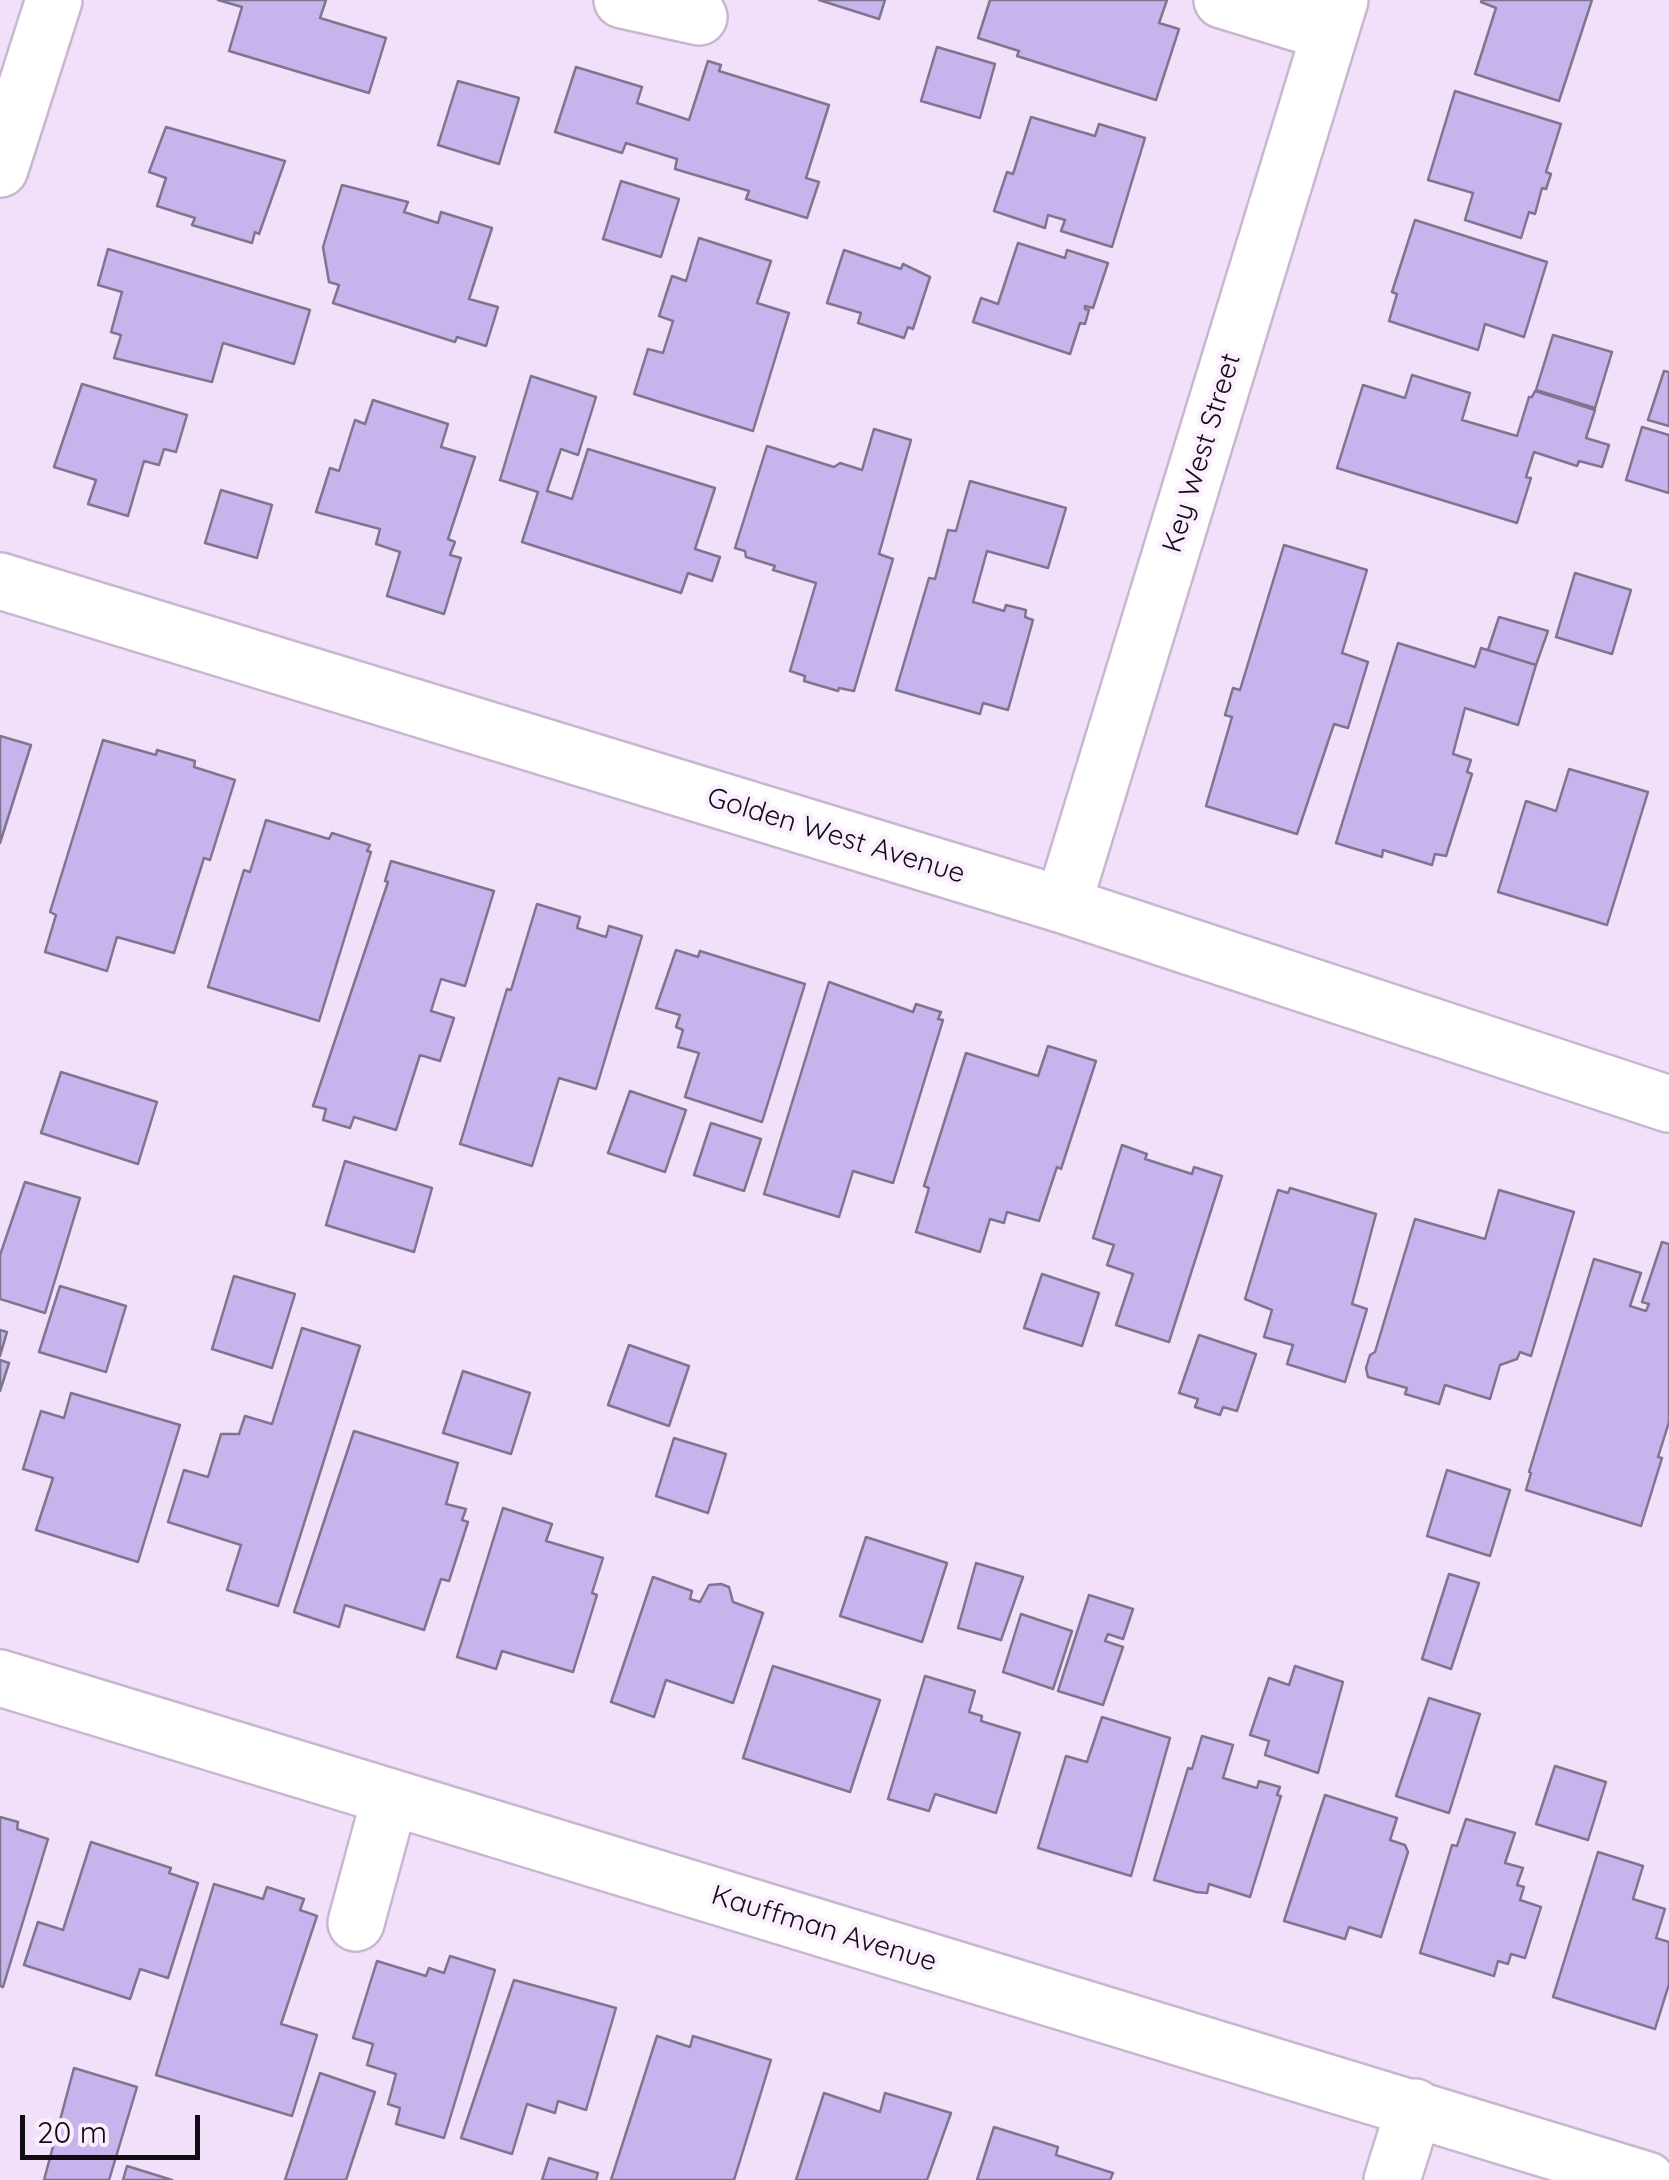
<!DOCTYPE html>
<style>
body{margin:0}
#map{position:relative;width:1669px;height:2180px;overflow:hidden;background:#f2dff9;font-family:Quicksand,sans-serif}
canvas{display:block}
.scale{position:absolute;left:20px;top:2115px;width:180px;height:45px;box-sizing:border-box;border:5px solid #110b14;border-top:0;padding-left:12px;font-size:30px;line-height:35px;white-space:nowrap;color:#110b14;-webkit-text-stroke:8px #fbefff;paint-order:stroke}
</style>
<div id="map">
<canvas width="1669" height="2180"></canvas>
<div class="scale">20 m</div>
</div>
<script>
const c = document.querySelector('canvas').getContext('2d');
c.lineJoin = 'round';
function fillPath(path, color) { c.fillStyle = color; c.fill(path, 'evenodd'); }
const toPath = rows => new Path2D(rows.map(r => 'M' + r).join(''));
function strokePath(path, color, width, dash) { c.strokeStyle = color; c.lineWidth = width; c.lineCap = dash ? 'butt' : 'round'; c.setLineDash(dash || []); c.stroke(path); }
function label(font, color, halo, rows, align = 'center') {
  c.font = font + ' Quicksand,sans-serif'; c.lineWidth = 9; c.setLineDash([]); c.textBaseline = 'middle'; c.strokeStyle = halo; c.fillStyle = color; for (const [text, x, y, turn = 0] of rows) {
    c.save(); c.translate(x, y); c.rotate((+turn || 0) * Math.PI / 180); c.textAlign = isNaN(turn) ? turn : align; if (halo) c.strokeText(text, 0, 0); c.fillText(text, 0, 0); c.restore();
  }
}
const building = toPath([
 [218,0,326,0,320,18,386,38,369,93,229,51,242,7,218,0],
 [819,0,885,0,879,19,819,0],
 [990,0,1167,0,1159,23,1179,29,1156,100,1017,56,1019,51,978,38,990,0],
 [1482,0,1592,0,1559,101,1475,74,1496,8,1481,2,1482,0],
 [937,47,995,64,980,118,921,101,937,47],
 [708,61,721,65,719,71,829,105,806,178,819,182,807,218,746,199,749,191,675,169,677,159,626,143,622,153,555,132,576,67,642,87,637,103,689,120,708,61],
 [458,81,519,98,499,164,438,145,458,81],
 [1455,91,1561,124,1546,172,1551,174,1546,189,1542,188,1535,214,1529,212,1521,238,1465,220,1473,193,1428,180,1455,91],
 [1031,117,1095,136,1099,124,1145,138,1112,247,1061,231,1065,220,1048,215,1045,228,994,211,1007,172,1013,174,1031,117],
 [166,127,285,161,259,234,255,232,252,243,192,225,195,218,157,206,166,178,149,172,166,127],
 [621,181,679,199,661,257,603,239,621,181],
 [342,185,408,202,404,212,438,223,441,212,492,228,469,299,498,307,486,346,457,337,455,342,333,303,339,285,329,282,323,247,342,185],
 [1415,220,1547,262,1524,337,1485,324,1478,350,1389,321,1397,294,1392,292,1415,220],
 [699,238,771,261,757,303,789,313,753,431,634,394,648,349,663,353,673,321,659,316,672,276,686,281,699,238],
 [1018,243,1065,258,1067,250,1108,263,1093,308,1085,306,1085,309,1089,310,1085,324,1080,323,1070,354,973,322,981,298,998,304,1018,243],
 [108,249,310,310,294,364,223,343,212,382,114,358,121,335,111,332,122,292,98,285,108,249],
 [844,250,901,269,903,264,930,277,913,329,908,327,904,338,858,323,861,313,827,303,844,250],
 [1553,335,1612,352,1595,408,1536,390,1553,335],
 [1664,371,1669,372,1669,426,1648,420,1664,371],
 [1412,375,1470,393,1462,420,1517,436,1529,397,1532,397,1535,391,1595,410,1586,438,1609,445,1602,467,1579,461,1577,466,1534,452,1526,477,1531,478,1517,523,1337,468,1363,385,1405,398,1412,375],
 [531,376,596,397,578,455,561,449,547,491,572,499,588,449,715,488,695,549,720,557,712,581,688,573,681,593,522,542,538,492,500,480,531,376],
 [82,384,187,415,176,452,164,449,159,465,144,461,128,516,88,504,96,480,54,467,82,384],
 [373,400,448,424,441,447,475,457,448,539,455,542,450,555,461,558,444,614,387,596,400,552,376,544,380,529,316,512,330,468,339,471,355,420,365,424,373,400],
 [1642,427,1669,435,1669,493,1626,480,1642,427],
 [874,429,911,440,879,554,893,559,854,691,839,688,838,691,804,681,805,676,790,671,816,583,773,570,775,566,746,557,745,551,735,548,767,446,834,467,840,463,862,470,874,429],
 [970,481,1066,508,1048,568,987,551,973,602,1004,611,1006,605,1026,610,1025,617,1033,620,1008,710,983,703,980,714,896,690,929,578,935,579,948,530,956,531,970,481],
 [221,490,272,505,257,558,205,543,221,490],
 [1284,545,1367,570,1342,653,1368,662,1348,728,1334,724,1297,834,1206,806,1232,717,1225,715,1233,688,1240,690,1284,545],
 [1575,573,1631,590,1612,654,1556,637,1575,573],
 [1499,617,1548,631,1536,665,1488,650,1499,617],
 [1398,643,1475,667,1481,648,1536,665,1518,725,1465,708,1453,754,1471,760,1467,772,1472,774,1446,856,1435,854,1432,865,1383,850,1382,857,1336,843,1398,643],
 [0,736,31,745,0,843,0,736],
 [103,740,156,755,157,750,195,761,194,767,235,780,210,860,204,858,174,953,117,937,107,971,45,952,56,915,50,912,103,740],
 [1569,769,1648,792,1607,925,1498,892,1526,801,1556,811,1569,769],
 [266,820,329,839,332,833,370,845,367,851,371,852,319,1021,208,987,244,870,250,872,266,820],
 [391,861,494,891,465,986,441,979,431,1011,454,1018,440,1061,420,1055,396,1130,354,1117,350,1128,323,1120,326,1109,313,1106,388,882,385,881,391,861],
 [537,904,580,917,577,928,606,937,609,926,642,936,596,1089,559,1078,532,1166,460,1144,507,989,511,990,537,904],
 [676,950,698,957,700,951,805,984,762,1122,685,1097,699,1053,678,1047,683,1030,676,1027,680,1015,656,1008,676,950],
 [829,982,913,1012,916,1004,941,1012,938,1019,943,1020,893,1183,853,1171,839,1217,764,1194,829,982],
 [1048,1046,1096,1061,1061,1169,1057,1167,1039,1221,1007,1212,1004,1223,990,1219,980,1252,916,1232,929,1188,924,1186,966,1053,1038,1076,1048,1046],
 [61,1072,157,1102,138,1164,41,1133,61,1072],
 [630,1091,686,1110,665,1172,608,1153,630,1091],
 [711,1123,761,1139,744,1191,694,1175,711,1123],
 [1122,1145,1147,1154,1145,1159,1192,1174,1194,1167,1222,1176,1169,1342,1116,1325,1133,1274,1107,1265,1114,1245,1093,1238,1122,1145],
 [345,1161,432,1188,414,1252,326,1225,345,1161],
 [25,1182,80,1198,45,1313,0,1299,0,1255,25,1182],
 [1290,1188,1376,1214,1352,1304,1367,1309,1345,1382,1287,1364,1293,1345,1264,1337,1272,1310,1245,1299,1278,1190,1288,1193,1290,1188],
 [1499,1190,1574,1212,1531,1356,1520,1352,1517,1359,1500,1365,1490,1399,1445,1385,1439,1404,1405,1394,1407,1388,1368,1377,1366,1368,1370,1355,1375,1352,1415,1219,1485,1239,1499,1190],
 [1662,1242,1669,1244,1669,1422,1658,1457,1662,1458,1641,1526,1526,1490,1531,1473,1529,1472,1594,1259,1641,1273,1630,1306,1646,1311,1649,1304,1642,1302,1662,1242],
 [1042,1274,1099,1293,1082,1346,1024,1328,1042,1274],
 [234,1276,295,1294,272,1368,212,1349,234,1276],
 [60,1286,126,1306,106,1372,39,1352,60,1286],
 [302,1328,360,1346,278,1606,227,1590,241,1545,168,1522,184,1470,208,1477,221,1434,239,1434,245,1416,272,1424,302,1328],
 [0,1330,7,1332,0,1356,0,1330],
 [1199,1335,1256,1354,1237,1411,1223,1407,1220,1415,1195,1407,1198,1399,1179,1393,1199,1335],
 [629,1345,689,1366,669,1426,608,1405,629,1345],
 [0,1360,9,1363,0,1391,0,1360],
 [463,1371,530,1393,511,1454,443,1433,463,1371],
 [71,1393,180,1425,138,1562,36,1530,53,1478,23,1469,41,1411,64,1418,71,1393],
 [354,1431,458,1463,446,1504,466,1509,462,1520,468,1522,449,1581,441,1579,424,1630,345,1605,339,1627,294,1612,354,1431],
 [674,1438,726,1454,708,1513,656,1496,674,1438],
 [1447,1470,1510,1490,1490,1556,1427,1536,1447,1470],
 [503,1508,552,1524,546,1541,603,1558,592,1593,597,1595,573,1672,502,1651,496,1669,457,1657,503,1508],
 [866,1537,947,1563,922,1642,840,1616,866,1537],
 [976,1563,1023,1577,1001,1640,958,1628,976,1563],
 [1449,1574,1479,1583,1451,1669,1422,1659,1449,1574],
 [653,1577,692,1591,690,1599,700,1602,709,1585,721,1584,729,1587,733,1602,763,1613,733,1703,666,1680,654,1717,611,1702,653,1577],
 [1089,1595,1133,1609,1123,1639,1108,1634,1105,1641,1123,1647,1103,1705,1058,1691,1089,1595],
 [1021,1614,1072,1631,1053,1689,1003,1672,1021,1614],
 [773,1666,880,1700,850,1792,743,1758,773,1666],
 [1295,1666,1343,1682,1318,1773,1265,1755,1269,1741,1250,1735,1269,1678,1289,1685,1295,1666],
 [925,1676,975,1691,969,1712,982,1716,981,1721,1020,1733,996,1813,935,1794,929,1811,888,1799,925,1676],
 [1429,1698,1480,1714,1449,1813,1396,1796,1429,1698],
 [1102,1717,1170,1738,1131,1876,1038,1848,1066,1756,1087,1762,1102,1717],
 [1202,1736,1233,1745,1223,1778,1257,1788,1259,1781,1280,1787,1277,1795,1281,1796,1250,1897,1209,1884,1207,1893,1196,1892,1154,1880,1188,1768,1192,1769,1202,1736],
 [1555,1766,1606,1782,1588,1840,1536,1824,1555,1766],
 [1325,1795,1397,1818,1390,1840,1405,1845,1408,1852,1381,1937,1349,1927,1345,1939,1284,1921,1325,1795],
 [0,1817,18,1822,17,1829,48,1839,3,1987,0,1986,0,1817],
 [1466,1819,1515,1833,1505,1863,1523,1868,1517,1885,1524,1887,1520,1900,1541,1907,1525,1958,1511,1954,1508,1964,1498,1961,1494,1976,1420,1953,1452,1845,1457,1846,1466,1819],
 [91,1842,171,1868,169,1873,198,1883,168,1978,140,1969,130,1999,24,1965,38,1922,63,1930,91,1842],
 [1598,1852,1643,1866,1633,1899,1665,1909,1656,1938,1669,1942,1669,1984,1655,2029,1553,1997,1598,1852],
 [214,1884,263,1899,267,1887,304,1899,300,1910,317,1916,281,2024,317,2035,292,2116,156,2075,214,1884],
 [450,1956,495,1970,444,2138,396,2124,400,2108,388,2104,396,2074,367,2065,373,2044,353,2038,377,1961,426,1976,429,1968,444,1973,450,1956],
 [514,1980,616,2008,586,2110,558,2101,555,2113,527,2104,512,2154,461,2138,514,1980],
 [657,2036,690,2047,693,2036,771,2060,734,2180,611,2180,657,2036],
 [74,2068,137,2087,109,2180,44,2180,74,2068],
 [320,2073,375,2092,346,2180,285,2180,320,2073],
 [824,2093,880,2112,885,2093,951,2113,927,2180,796,2180,824,2093],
 [994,2127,1058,2147,1056,2155,1113,2173,1110,2180,977,2180,994,2127],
 [549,2158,598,2173,596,2180,542,2180,549,2158],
 [127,2166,172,2180,123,2180,127,2166]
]);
fillPath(building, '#c7b4ed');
strokePath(building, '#7e758f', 2.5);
const minor = toPath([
 [622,0,699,17],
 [1222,0,1330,33],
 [0,169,54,0],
 [0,581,1063,905,1669,1104],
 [1063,905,1340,0],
 [0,1678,1647,2180],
 [356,1923,390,1798],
 [1392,2180,1415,2107]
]);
strokePath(minor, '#c9b6cf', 60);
strokePath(minor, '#fff', 55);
label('28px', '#110b14', '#fbefff', [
 ["Key West Street",1202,453,-73],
 ["Golden West Avenue",836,836,17],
 ["Kauffman Avenue",824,1929,17]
]);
</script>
